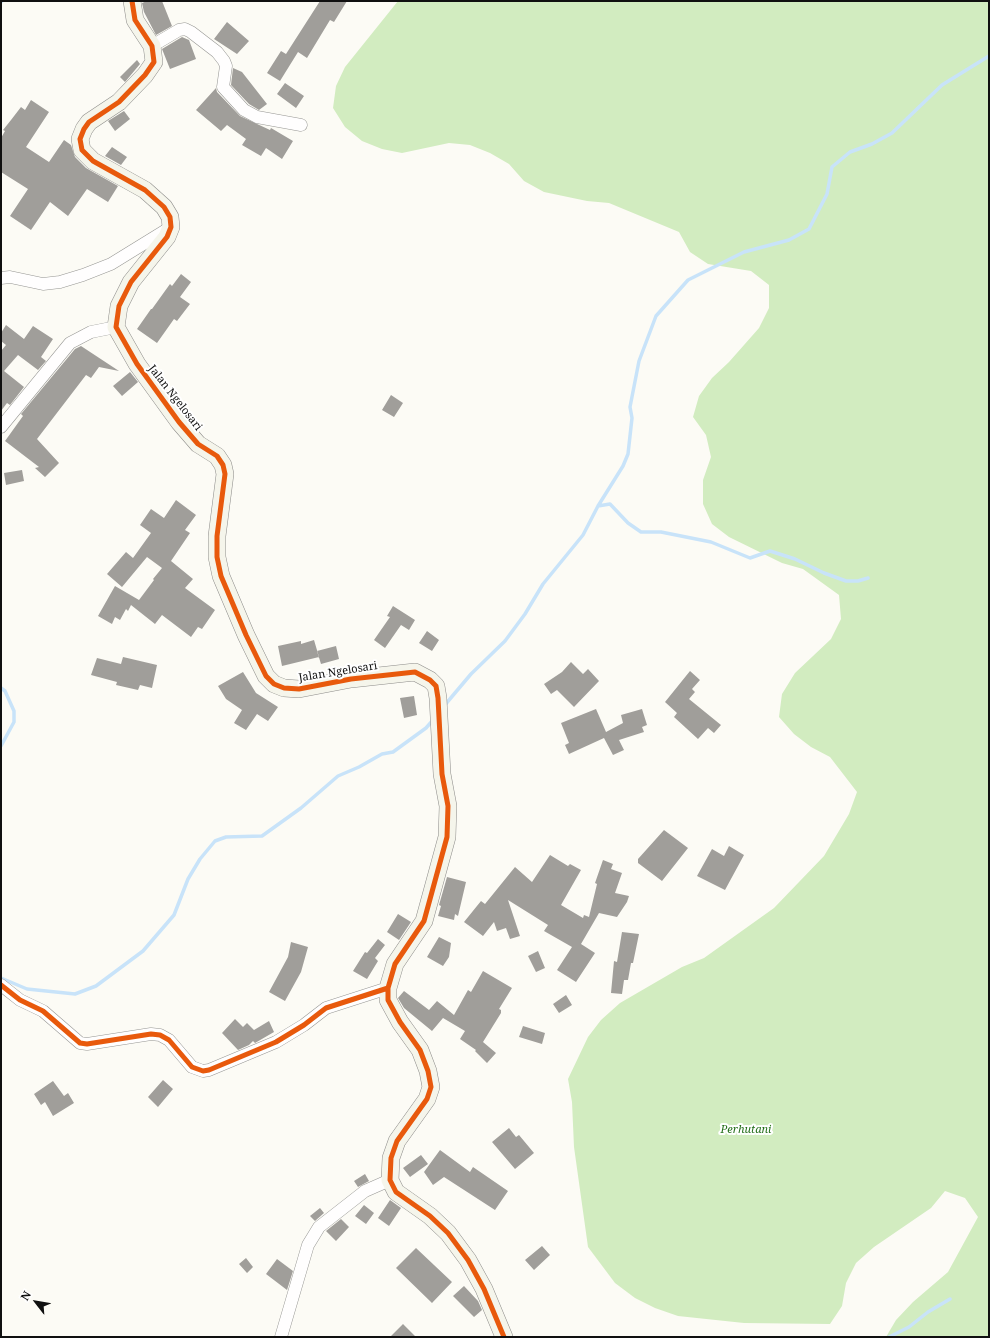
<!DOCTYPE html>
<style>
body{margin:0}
#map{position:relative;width:990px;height:1338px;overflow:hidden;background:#fcfbf5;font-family:"Noto Serif",serif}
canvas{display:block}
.frame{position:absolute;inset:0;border:2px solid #101010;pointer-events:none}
.north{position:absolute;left:16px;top:1282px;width:40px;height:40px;-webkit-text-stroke:3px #fff;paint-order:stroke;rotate:301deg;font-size:11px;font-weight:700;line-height:16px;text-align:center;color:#101010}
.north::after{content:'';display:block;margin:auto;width:14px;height:18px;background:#101010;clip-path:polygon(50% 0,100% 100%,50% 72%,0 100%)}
</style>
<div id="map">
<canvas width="990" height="1338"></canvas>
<div class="frame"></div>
<div class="north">N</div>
</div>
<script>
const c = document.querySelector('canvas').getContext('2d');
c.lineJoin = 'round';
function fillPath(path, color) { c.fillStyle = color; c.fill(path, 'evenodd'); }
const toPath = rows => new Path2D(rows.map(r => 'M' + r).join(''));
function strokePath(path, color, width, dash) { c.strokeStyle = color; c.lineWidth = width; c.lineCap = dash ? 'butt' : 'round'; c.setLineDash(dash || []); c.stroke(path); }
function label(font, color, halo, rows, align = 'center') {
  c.font = font + ' "Noto Serif",serif'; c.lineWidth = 4; c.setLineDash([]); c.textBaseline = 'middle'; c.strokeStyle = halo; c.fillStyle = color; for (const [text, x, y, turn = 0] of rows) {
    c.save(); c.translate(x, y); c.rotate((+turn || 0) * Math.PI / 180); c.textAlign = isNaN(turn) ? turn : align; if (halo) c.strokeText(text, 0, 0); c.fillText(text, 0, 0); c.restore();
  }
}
fillPath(toPath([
 [398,1,989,1,989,1337,886,1337,896,1320,913,1302,948,1272,978,1217,965,1198,945,1191,931,1208,874,1247,856,1263,846,1283,842,1306,830,1324,744,1323,678,1316,655,1308,635,1298,615,1283,588,1247,574,1147,572,1102,568,1079,588,1037,601,1020,620,1003,682,967,704,958,774,908,824,856,849,814,857,792,830,757,811,747,794,734,779,717,782,694,795,673,831,639,841,619,839,595,803,569,782,563,729,537,712,524,703,504,703,480,711,457,706,435,693,417,699,396,712,378,729,362,759,328,769,308,769,285,751,271,708,264,690,252,679,232,609,203,587,201,544,192,524,181,509,164,490,153,470,145,449,143,402,153,382,149,362,141,345,127,333,108,336,86,345,67]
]), '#d2ecc0');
strokePath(toPath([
 [1,2,2,1],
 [598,506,610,504,628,523,641,532,661,532,711,542,750,558,770,551,795,559,824,573,846,581,858,581,868,578],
 [1,688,5,691,14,711,14,722,1,746],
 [444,706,471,674,505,641,525,614,543,584,583,535,598,506,623,466,628,454,632,418,630,407,639,361,656,316,688,280,744,252,789,240,809,229,827,194,832,167,850,152,872,144,892,133,942,85,989,56],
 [1,978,27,989,75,994,96,986,143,951,174,915,188,879,200,859,215,841,226,837,262,836,301,808,338,776,359,767,382,754,393,752,426,728,433,720],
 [889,1337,909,1327,928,1312,950,1299]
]), '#c8e3f9', 3.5);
fillPath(toPath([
 [147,1,162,1,172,26,156,35,144,12,142,3],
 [320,1,347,1,334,22,330,20,307,58,298,52,280,81,267,73,281,51,286,54],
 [227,22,249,41,237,54,214,39],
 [182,37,189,40,196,59,170,69,162,49],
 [137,60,140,64,125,82,120,77],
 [233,68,242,72,267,104,259,110,249,104,231,85],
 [285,83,304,96,296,108,277,94],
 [216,88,217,92,240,116,270,130,271,128,293,141,282,159,266,148,261,156,242,145,246,139,227,125,221,131,196,110],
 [31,100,49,112,26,147,49,162,64,140,71,145,75,157,86,168,118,186,108,202,87,189,68,216,50,202,31,230,10,216,28,189,1,172,1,138,5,131,3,130,11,120,21,107,25,110],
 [124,111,130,119,115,131,108,121],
 [112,147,127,157,121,165,105,156],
 [181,274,191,282,180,297,190,304,177,321,174,319,157,343,137,329,151,309,152,309,170,284,172,286],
 [6,325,24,339,33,326,53,339,41,357,46,361,38,370,18,355,4,371,24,387,10,405,7,403,1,411,1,351,6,345,1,341,1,333],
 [81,346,119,371,99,367,91,378,86,375,37,439,59,463,45,477,35,468,39,467,5,441,23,416,21,414,75,349],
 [130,372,138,382,122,396,113,386],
 [391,395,403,403,394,417,382,410],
 [22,470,24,481,6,485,4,473],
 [176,500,196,515,185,530,190,533,171,561,193,579,185,588,215,610,202,629,198,627,191,637,162,615,155,624,131,605,128,611,126,609,120,620,115,617,112,624,98,616,115,586,139,600,154,580,153,579,162,568,147,557,122,587,107,574,126,552,133,558,151,533,140,525,151,509,164,518],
 [393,606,415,620,409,630,401,625,385,648,374,640,390,617,387,616],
 [427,631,439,640,432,651,419,643],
 [314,640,319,657,282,666,278,646,301,641,301,644],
 [336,646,339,659,321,664,317,651],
 [123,657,157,665,152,688,140,685,138,690,116,685,117,682,91,675,97,658,121,664],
 [571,662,583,674,588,669,599,681,574,707,557,690,551,694,544,684,562,672],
 [690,671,700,680,692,689,695,692,689,699,721,725,714,733,708,728,698,739,674,717,677,713,665,702],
 [243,672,256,693,278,707,268,721,257,714,246,730,234,723,242,710,226,699,218,686],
 [414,696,417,715,404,718,400,698],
 [596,709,606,732,623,723,621,715,642,709,647,725,642,727,644,732,619,740,624,750,613,755,604,738,569,754,565,745,569,743,561,723],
 [664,830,688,848,662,881,638,863,638,859],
 [729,846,744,855,725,890,697,876,712,849,724,856],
 [550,855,568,866,570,864,581,870,561,905,583,918,584,915,589,917,597,884,595,883,603,860,613,864,611,869,622,873,615,893,629,896,627,902,617,917,599,913,581,944,595,953,576,982,557,970,572,947,544,931,548,925,508,900,520,936,510,939,506,928,497,931,494,922,483,936,464,922,481,901,485,904,515,867,532,882],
 [447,877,466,882,458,916,455,914,454,920,438,916,441,906,439,905],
 [398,914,411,922,399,940,387,932],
 [622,932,639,934,633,963,631,963,628,980,624,980,622,994,611,993,614,961,617,962],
 [439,937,451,943,449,957,443,966,427,957],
 [378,939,385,945,375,958,378,961,367,979,353,971,365,952,367,953],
 [291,942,308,947,301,972,285,1001,269,992,288,957],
 [538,951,545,968,536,972,528,956],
 [483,971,512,988,499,1009,501,1010,501,1013,483,1042,496,1053,487,1063,475,1051,476,1050,460,1039,465,1031,443,1018,432,1031,404,1008,398,998,404,991,429,1010,437,1001,454,1015,468,990,471,992],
 [566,995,572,1005,559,1013,553,1004],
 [235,1019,243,1027,247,1023,254,1030,269,1021,274,1032,255,1043,253,1041,249,1045,238,1050,222,1033],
 [523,1026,545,1033,542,1044,519,1037],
 [163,1080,173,1089,158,1107,148,1097],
 [53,1081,64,1096,68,1093,74,1103,53,1116,45,1102,41,1105,34,1094],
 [509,1128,516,1137,519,1135,534,1153,515,1169,492,1142],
 [440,1150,470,1172,473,1167,508,1191,495,1210,444,1177,433,1185,424,1172],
 [421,1155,428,1164,410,1177,403,1168],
 [365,1174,369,1181,358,1187,354,1181],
 [390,1200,401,1208,389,1226,378,1218],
 [364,1205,374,1213,366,1224,355,1216],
 [320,1208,324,1213,315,1221,310,1216],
 [341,1219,349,1227,336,1241,326,1231],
 [542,1246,550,1255,534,1270,525,1260],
 [416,1248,452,1282,432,1303,396,1268],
 [246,1258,253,1267,247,1273,239,1264],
 [277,1259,293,1271,287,1290,266,1274],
 [464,1286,478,1301,482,1310,474,1317,453,1296],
 [403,1324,416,1337,390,1337]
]), '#a09e9a');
const street = toPath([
 [152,46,179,30,185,29,191,32,217,52,224,61,226,66,223,87,244,110,257,117,301,125],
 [1,278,10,277,43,284,60,282,83,275,111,264,171,227],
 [1,427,70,343,91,332,116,327],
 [1,985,20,1000,43,1011,80,1043,87,1044,151,1034,160,1035,169,1040,192,1067,203,1071,209,1070,276,1042,304,1025,326,1008,388,988],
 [281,1337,308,1245,319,1227,365,1191,390,1180]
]);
const secondary = toPath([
 [132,1,135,20,152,46,154,62,145,75,119,102,89,122,84,129,80,139,82,150,93,161,145,190,164,207,170,217,171,227,167,237,131,282,119,306,116,327,137,364,179,422,198,444,217,456,223,465,225,474,217,536,217,557,221,576,246,635,266,676,274,684,284,688,299,689,351,679,415,672,430,680,436,686,438,698,442,774,448,806,447,837,424,921,395,964,388,988,388,1000,400,1022,420,1050,428,1071,431,1087,427,1099,397,1141,391,1158,390,1180,396,1192,430,1216,448,1233,468,1260,484,1289,504,1337]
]);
strokePath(street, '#969693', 13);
strokePath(secondary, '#8d8c8a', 18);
strokePath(street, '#fffefe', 12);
strokePath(secondary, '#f5f5eb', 17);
strokePath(toPath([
 [132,1,135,20,152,46,154,62,145,75,119,102,89,122,84,129,80,139,82,150,93,161,145,190,164,207,170,217,171,227,167,237,131,282,119,306,116,327,137,364,179,422,198,444,217,456,223,465,225,474,217,536,217,557,221,576,246,635,266,676,274,684,284,688,299,689,351,679,415,672,430,680,436,686,438,698,442,774,448,806,447,837,424,921,395,964,388,988,388,1000,400,1022,420,1050,428,1071,431,1087,427,1099,397,1141,391,1158,390,1180,396,1192,430,1216,448,1233,468,1260,484,1289,504,1337],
 [1,985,20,1000,43,1011,80,1043,87,1044,151,1034,160,1035,169,1040,192,1067,203,1071,209,1070,276,1042,304,1025,326,1008,388,988]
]), '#e8590c', 5);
label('11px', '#101010', '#fff', [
 ["Jalan Ngelosari",175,398,52],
 ["Jalan Ngelosari",338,672,-9]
]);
label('italic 11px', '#236e19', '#fff', [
 ["Perhutani",746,1130]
]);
</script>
